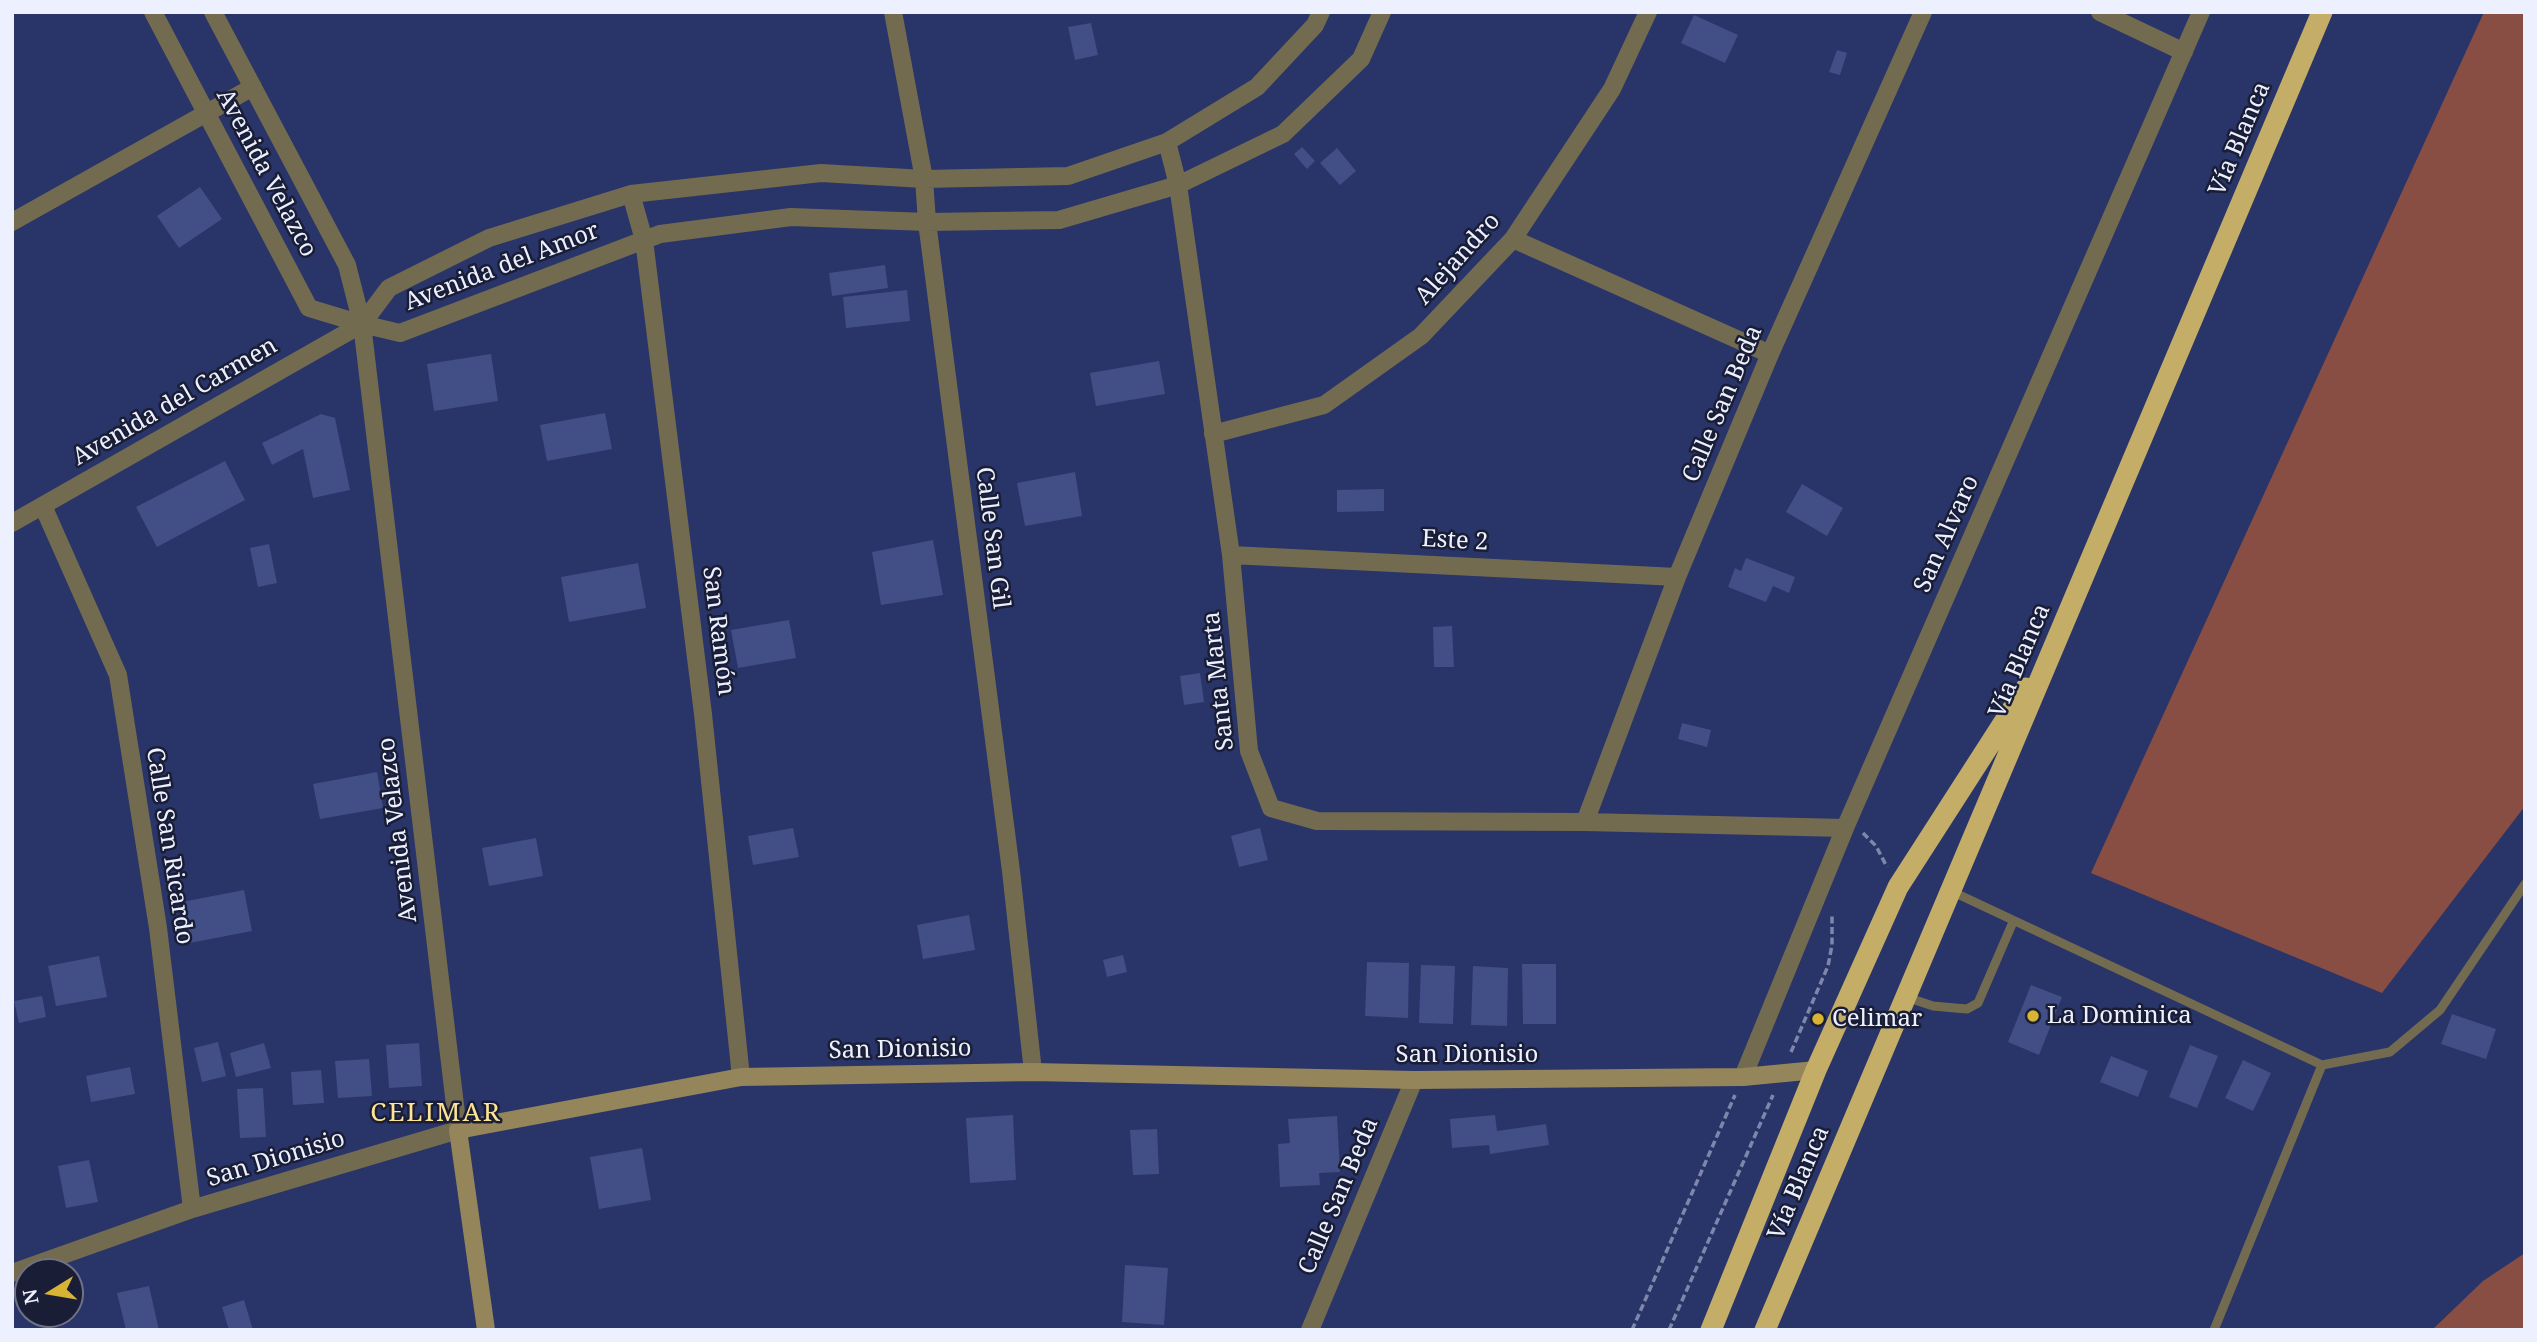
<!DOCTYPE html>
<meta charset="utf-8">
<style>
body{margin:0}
#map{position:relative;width:2537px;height:1342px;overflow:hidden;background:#293469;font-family:"Noto Serif",serif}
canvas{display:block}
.frame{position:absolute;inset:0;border:14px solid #edf1ff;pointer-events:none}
.north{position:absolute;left:14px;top:1258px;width:70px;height:70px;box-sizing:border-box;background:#191e36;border:2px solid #6e7286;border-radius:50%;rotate:259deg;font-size:19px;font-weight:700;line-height:28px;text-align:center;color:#edf1ff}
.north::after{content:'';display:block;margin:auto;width:24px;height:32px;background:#d8b434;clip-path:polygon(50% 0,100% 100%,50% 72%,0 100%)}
</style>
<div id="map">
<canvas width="2537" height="1342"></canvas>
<div class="frame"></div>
<div class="north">N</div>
</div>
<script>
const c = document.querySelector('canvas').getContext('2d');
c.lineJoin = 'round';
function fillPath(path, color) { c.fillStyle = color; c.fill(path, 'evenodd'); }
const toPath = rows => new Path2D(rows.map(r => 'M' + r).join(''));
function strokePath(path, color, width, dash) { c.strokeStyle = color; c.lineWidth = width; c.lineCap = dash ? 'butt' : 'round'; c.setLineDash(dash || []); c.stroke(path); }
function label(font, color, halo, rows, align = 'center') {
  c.font = font + ' "Noto Serif",serif'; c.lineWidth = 5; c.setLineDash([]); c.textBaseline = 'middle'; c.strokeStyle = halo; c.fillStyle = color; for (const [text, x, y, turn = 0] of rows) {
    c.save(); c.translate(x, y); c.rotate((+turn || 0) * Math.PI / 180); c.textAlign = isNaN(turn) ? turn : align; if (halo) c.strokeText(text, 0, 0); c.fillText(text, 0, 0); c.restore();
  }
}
fillPath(toPath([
 [2484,12,2525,12,2525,806,2382,993,2091,873],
 [2525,1253,2525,1330,2432,1330,2483,1281]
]), '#894e43');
fillPath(toPath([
 [1694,15,1738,35,1725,63,1681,43],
 [1091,23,1098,55,1075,60,1068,27],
 [1837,50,1847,53,1840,75,1829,72],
 [1302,147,1315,161,1307,169,1294,154],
 [1337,148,1356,171,1340,185,1320,163],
 [200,187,222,219,179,248,157,216],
 [885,265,888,288,832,296,829,273],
 [907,290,910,321,846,328,843,297],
 [491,354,498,401,434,411,427,364],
 [1159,361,1165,394,1096,406,1090,373],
 [605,413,612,449,547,461,540,425],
 [321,414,335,418,350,490,313,498,303,449,272,465,262,443],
 [225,461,245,500,157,547,136,507],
 [1075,472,1082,516,1025,526,1017,483],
 [1802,484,1843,508,1827,536,1786,512],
 [1384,489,1384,511,1337,512,1337,490],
 [933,540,943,595,881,605,872,552],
 [269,544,277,583,258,587,250,548],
 [1746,558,1795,577,1789,593,1773,586,1766,602,1728,587,1735,568,1741,571],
 [638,563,646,608,569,622,561,577],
 [789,620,796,658,738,668,731,630],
 [1452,626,1454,667,1434,667,1433,627],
 [1200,673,1204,702,1184,705,1180,676],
 [1682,723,1711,730,1707,747,1678,739],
 [377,772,383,808,320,819,313,784],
 [793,828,799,857,753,865,748,836],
 [1260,828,1268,860,1239,867,1231,836],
 [536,838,543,876,489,886,482,848],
 [244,890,252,931,190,943,182,902],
 [969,915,975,950,923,959,917,925],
 [1123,955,1127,972,1107,977,1103,960],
 [99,956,107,997,56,1006,48,966],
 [1367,962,1409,963,1408,1018,1365,1016],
 [1522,964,1556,964,1556,1024,1523,1024],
 [1421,965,1455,966,1453,1024,1419,1023],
 [1473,966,1508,968,1507,1026,1471,1025],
 [2031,985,2062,997,2039,1055,2008,1042],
 [42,996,46,1017,19,1023,14,1001],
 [2452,1014,2496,1029,2486,1059,2441,1044],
 [218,1042,226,1076,202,1082,194,1048],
 [264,1043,271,1068,236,1077,230,1053],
 [419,1043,422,1086,389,1088,386,1045],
 [2190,1045,2218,1056,2197,1108,2169,1097],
 [2111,1056,2148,1071,2138,1097,2100,1082],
 [369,1059,372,1096,338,1098,335,1061],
 [2243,1060,2271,1073,2253,1111,2225,1098],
 [130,1067,135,1094,91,1102,86,1076],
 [321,1070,324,1103,293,1105,291,1072],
 [263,1088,266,1137,240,1138,237,1089],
 [1013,1115,1016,1180,970,1183,966,1118],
 [1495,1115,1497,1131,1546,1124,1549,1145,1490,1154,1489,1145,1452,1148,1450,1119],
 [1337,1116,1340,1172,1319,1173,1320,1185,1280,1187,1278,1144,1290,1143,1288,1119],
 [1157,1129,1159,1174,1133,1175,1130,1130],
 [642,1148,651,1200,599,1209,590,1157],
 [89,1160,98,1202,66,1208,58,1166],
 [1125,1265,1168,1268,1164,1325,1122,1322],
 [149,1286,159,1330,126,1330,117,1293],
 [244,1300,253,1330,229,1330,222,1307]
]), '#414f86');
strokePath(toPath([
 [1863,833,1876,846,1887,867],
 [1791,1052,1828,966,1832,945,1832,914],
 [1632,1330,1735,1095],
 [1669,1330,1773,1095]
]), '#7e86aa', 3.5, [7, 3.5]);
strokePath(toPath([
 [1951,891,2322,1065,2214,1330],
 [1906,997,1933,1006,1955,1008,1967,1009,1978,1003,2013,922],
 [2322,1065,2390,1052,2440,1010,2525,884]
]), '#736b4f', 9);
strokePath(toPath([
 [153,12,309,308,362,324,347,265,213,12],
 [893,12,924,179,927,222,1011,871,1033,1072],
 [1321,12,1315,25,1257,87,1167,142,1068,176,924,179,821,173,631,194,489,238,389,288,362,324,400,333,660,234,791,217,927,222,1059,220,1178,185,1283,134,1361,59,1382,12],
 [2100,12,2184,52],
 [1167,142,1178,185,1231,555,1249,751,1271,808,1317,821,1585,822,1845,828],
 [631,194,644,240,703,714,741,1077],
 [12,222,253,87],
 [1513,239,1770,354],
 [1213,434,1324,405,1421,336,1513,239,1612,89,1648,12],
 [43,506,118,675,158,928,192,1209],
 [12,523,362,324,458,1130,192,1209,12,1273],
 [1231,555,1677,577],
 [1585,822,1677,577,1770,354,1923,12],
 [1743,1077,1845,828,2201,12],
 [1310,1330,1414,1080]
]), '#736b4f', 18);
strokePath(toPath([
 [486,1330,458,1130,741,1077,1033,1072,1414,1080,1743,1077,1816,1070]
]), '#94855a', 18);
strokePath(toPath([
 [1711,1330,1816,1070,1898,887,2026,688],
 [1765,1330,2322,12]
]), '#c3ad67', 21);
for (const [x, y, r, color] of [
 [2033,1016,7,"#d8b434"],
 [1818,1019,7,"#d8b434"]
]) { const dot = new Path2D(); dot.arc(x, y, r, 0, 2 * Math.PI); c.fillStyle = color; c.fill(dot); strokePath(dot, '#191e36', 2.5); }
label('24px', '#edf1ff', '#191e36', [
 ["Vía Blanca",2240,139,-67],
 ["Avenida Velazco",266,173,62],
 ["Alejandro",1458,259,-48],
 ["Avenida del Amor",502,267,-21],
 ["Avenida del Carmen",175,402,-30],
 ["Calle San Beda",1723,404,-67],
 ["San Alvaro",1947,534,-66],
 ["Calle San Gil",992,538,83],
 ["Este 2",1455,541,3],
 ["San Ramón",718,631,83],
 ["Vía Blanca",2020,661,-67],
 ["Santa Marta",1219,681,-96],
 ["Avenida Velazco",398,830,-97],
 ["Calle San Ricardo",169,846,81],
 ["San Dionisio",900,1050,-1],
 ["San Dionisio",1467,1055],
 ["San Dionisio",276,1159,-17],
 ["Vía Blanca",1799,1183,-67],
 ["Calle San Beda",1339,1196,-67]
]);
label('24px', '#edf1ff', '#191e36', [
 ["La Dominica",2047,1016],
 ["Celimar",1832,1019]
], 'left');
c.letterSpacing = '2px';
label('26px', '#fce396', '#191e36', [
 ["CELIMAR",436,1114]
]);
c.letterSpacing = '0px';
</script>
